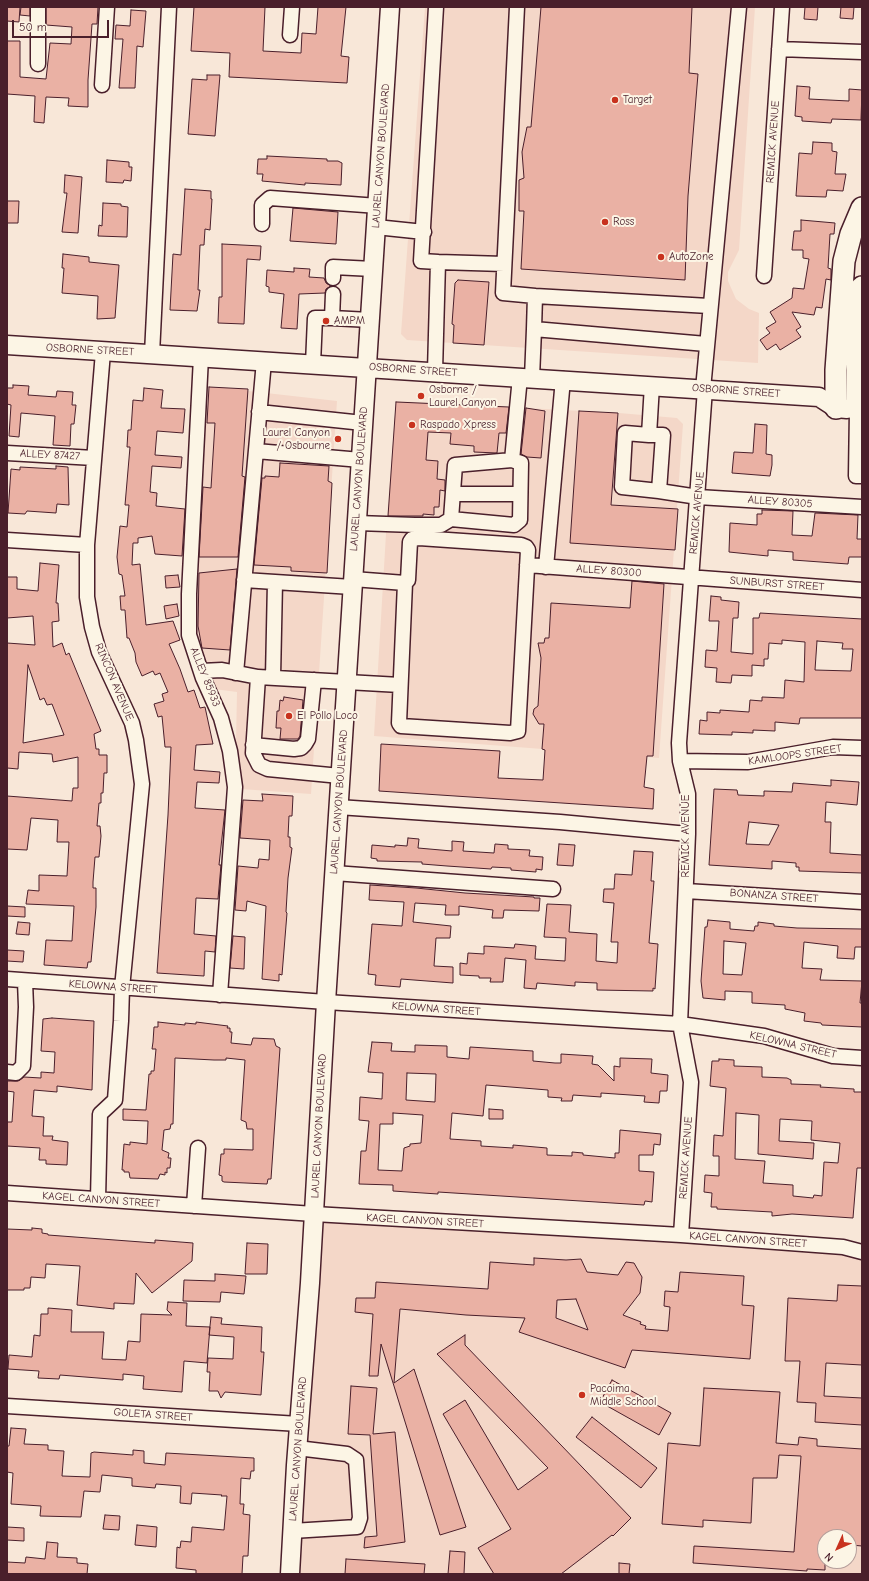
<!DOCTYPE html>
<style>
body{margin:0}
#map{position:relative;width:869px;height:1581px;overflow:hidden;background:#f8e7d8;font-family:"Comic Neue",sans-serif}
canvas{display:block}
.frame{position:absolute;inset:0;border:8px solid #4a1f2b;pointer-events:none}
.north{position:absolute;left:817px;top:1529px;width:40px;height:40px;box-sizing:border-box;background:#fcf5e5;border:1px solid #b59f9b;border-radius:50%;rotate:225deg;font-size:11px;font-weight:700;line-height:16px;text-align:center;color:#4a1f2b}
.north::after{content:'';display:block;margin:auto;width:14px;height:18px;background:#c8321e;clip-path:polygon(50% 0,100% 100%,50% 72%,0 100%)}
.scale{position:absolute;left:12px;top:20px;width:97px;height:18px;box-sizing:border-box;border:2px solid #4a1f2b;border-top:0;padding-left:5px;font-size:12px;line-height:14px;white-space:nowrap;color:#4a1f2b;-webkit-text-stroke:3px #fcf5e5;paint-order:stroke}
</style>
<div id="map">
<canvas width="869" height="1581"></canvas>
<div class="frame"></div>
<div class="north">N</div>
<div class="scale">50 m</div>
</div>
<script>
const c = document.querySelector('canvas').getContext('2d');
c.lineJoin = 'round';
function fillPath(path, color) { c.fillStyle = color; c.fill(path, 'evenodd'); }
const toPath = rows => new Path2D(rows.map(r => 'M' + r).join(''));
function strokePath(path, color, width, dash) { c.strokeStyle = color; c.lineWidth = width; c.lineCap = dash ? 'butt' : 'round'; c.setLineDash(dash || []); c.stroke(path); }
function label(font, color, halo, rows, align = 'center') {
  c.font = font + ' "Comic Neue",sans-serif'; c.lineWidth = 4; c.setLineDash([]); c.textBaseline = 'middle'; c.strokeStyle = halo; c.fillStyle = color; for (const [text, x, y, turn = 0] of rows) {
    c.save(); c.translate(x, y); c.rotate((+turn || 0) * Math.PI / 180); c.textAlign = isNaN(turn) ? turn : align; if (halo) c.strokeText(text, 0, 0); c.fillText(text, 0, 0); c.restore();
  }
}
fillPath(toPath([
 [425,7,755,7,739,250,728,272,728,281,736,299,749,309,759,313,758,363,407,340,401,334],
 [204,386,337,401,311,794,241,789,236,743,237,692,214,689,197,649,191,606],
 [396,401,619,413,677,418,683,424,659,758,374,736,387,517],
 [314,1214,862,1252,862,1574,291,1574],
 [825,1537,849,1537,849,1561,825,1561]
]), '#f4d7c8');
const building = toPath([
 [7,7,20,7,19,22,7,21,7,7],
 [21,7,30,7,30,16,20,15,21,7],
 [46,7,98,7,97,24,92,24,88,80,88,107,68,106,69,98,46,97,44,123,34,122,35,96,7,94,7,41,20,41,20,77,46,79,50,43,71,44,72,27,46,25,46,7],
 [194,7,265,7,263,51,301,53,302,33,316,34,318,7,346,7,341,56,349,57,347,83,229,77,230,53,191,51,194,7],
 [541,7,692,7,689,73,698,74,688,196,685,280,521,269,524,211,519,211,519,180,524,178,522,152,527,127,531,127,541,7],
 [805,7,818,7,817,20,804,19,805,7],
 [841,7,854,7,853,19,840,18,841,7],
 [131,10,146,11,143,47,137,46,135,88,119,88,123,39,115,39,116,25,130,26,131,10],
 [207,75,220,75,215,136,188,134,192,79,207,80,207,75],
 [797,86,810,87,809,99,849,101,849,89,862,90,861,120,832,119,831,123,802,121,802,117,795,116,797,86],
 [813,142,832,143,832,151,837,152,835,174,846,174,843,191,827,190,826,197,796,196,799,153,812,154,813,142],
 [267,156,327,159,327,161,338,161,342,163,341,185,305,183,305,185,262,181,263,174,257,174,258,159,267,159,267,156],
 [107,160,129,162,129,167,132,167,131,181,124,180,123,183,106,182,107,160],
 [65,175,82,177,78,233,62,232,67,193,64,193,65,175],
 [185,189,211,191,211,199,212,199,210,230,205,229,204,245,200,245,198,290,200,290,197,311,170,310,173,254,181,255,185,189],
 [7,201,19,201,18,223,7,223,7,201],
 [103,203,121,204,121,206,128,207,127,237,98,236,99,225,102,226,103,203],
 [293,208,338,212,336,244,290,241,293,208],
 [801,220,835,223,834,234,830,234,828,268,831,269,831,280,826,279,822,308,816,307,814,315,792,312,801,327,796,330,801,337,780,350,776,344,767,350,760,340,770,333,766,328,776,322,770,312,792,298,793,288,804,289,809,259,803,258,803,250,792,250,794,231,801,231,801,220],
 [222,244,261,246,260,260,247,259,244,324,218,323,219,297,222,297,222,244],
 [63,254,89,257,89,262,119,265,115,318,97,319,98,296,62,293,64,268,62,268,63,254],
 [294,268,310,269,309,277,324,278,326,283,331,286,326,289,325,293,299,294,297,329,281,328,284,294,269,292,269,287,266,286,267,270,294,272,294,268],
 [458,280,489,282,484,345,453,343,454,325,452,324,455,283,458,280],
 [13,385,29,386,28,395,56,397,57,391,73,392,72,405,76,405,74,424,71,424,70,446,53,445,55,416,21,413,19,437,9,436,11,405,7,404,7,388,13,388,13,385],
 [209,387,248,389,242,476,245,477,238,557,199,557,203,487,211,488,215,423,207,423,209,387],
 [144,388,163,390,161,408,185,409,183,433,157,431,155,455,182,457,181,468,152,466,150,492,157,493,156,506,185,509,182,556,155,554,152,536,138,538,138,543,133,543,132,565,140,564,146,625,173,621,180,640,169,644,180,669,188,692,194,690,200,708,205,707,213,744,196,745,194,770,220,772,219,783,197,782,195,808,225,810,219,865,221,865,218,899,196,898,194,934,216,936,215,952,205,951,204,976,157,973,168,815,171,747,165,747,162,716,158,717,154,704,164,701,162,694,168,692,160,673,155,675,153,671,142,676,136,662,135,653,129,638,127,638,125,610,121,610,120,596,125,596,122,575,119,574,117,557,120,526,127,527,129,505,125,505,130,447,127,447,128,430,131,430,133,400,143,401,144,388],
 [396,402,509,407,506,433,499,433,497,453,474,452,474,446,450,444,451,433,428,432,426,460,438,461,437,479,445,480,445,491,440,490,439,507,434,507,434,515,423,514,423,516,388,516,396,402],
 [526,408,545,411,541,458,527,457,521,454,526,408],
 [579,411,618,413,611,505,678,509,675,550,570,543,579,411],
 [755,424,767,425,766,454,772,455,772,465,770,476,732,473,734,452,753,453,755,424],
 [280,463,329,466,328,481,332,483,327,573,291,571,291,567,254,565,262,478,265,478,265,476,279,477,280,463],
 [56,466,68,467,69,505,57,504,56,513,27,511,25,514,8,513,11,469,20,470,20,467,56,469,56,466],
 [762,510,793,511,792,535,812,536,815,513,858,515,857,539,862,539,862,557,849,557,848,564,793,560,793,552,768,550,768,556,729,552,730,523,757,525,757,514,762,514,762,510],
 [40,563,59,565,56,603,58,603,59,621,52,622,53,647,62,643,66,655,69,653,101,731,94,734,96,749,99,749,99,755,107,755,107,773,104,773,103,793,101,793,101,803,99,803,97,826,100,826,101,836,99,857,95,857,93,882,93,888,96,888,96,907,91,962,88,962,87,968,44,965,46,940,72,941,74,906,26,904,28,890,39,891,39,875,67,876,69,842,57,842,58,820,31,818,27,850,7,849,7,796,72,801,73,788,78,788,78,757,53,762,52,754,19,752,18,769,7,768,7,643,35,645,33,616,7,618,7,577,17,577,17,589,38,591,40,563],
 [28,665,40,700,44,698,47,705,52,704,64,735,23,743,28,665],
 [237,569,230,650,202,648,198,626,199,573,237,569],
 [178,575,180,587,166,588,165,576,178,575],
 [632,581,664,584,653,756,647,756,644,787,654,789,653,809,379,791,381,744,500,751,498,778,543,780,545,750,542,749,544,724,539,724,533,714,534,709,538,706,541,658,538,643,544,643,545,638,549,638,551,603,630,608,632,581],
 [711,596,721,597,721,600,739,602,738,618,733,618,731,652,753,654,753,618,759,618,760,613,862,619,862,718,800,718,799,724,775,722,775,731,753,730,753,733,732,732,732,735,699,734,700,720,707,721,707,712,720,713,720,710,749,712,750,700,762,701,762,697,784,698,785,680,804,682,805,642,782,640,782,644,769,643,768,659,764,659,764,666,752,665,752,676,732,675,731,683,716,682,717,668,705,667,706,650,717,651,719,621,709,621,711,596],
 [817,641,843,643,842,649,853,649,851,671,815,670,817,641],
 [177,604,179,616,166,619,164,606,177,604],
 [284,697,303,700,300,736,298,739,280,739,281,728,276,728,277,711,279,711,280,700,283,701,284,697],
 [831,780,859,782,857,805,826,802,825,822,831,822,830,853,862,855,862,873,799,871,799,867,796,867,796,863,772,861,772,869,709,865,714,789,737,790,738,795,764,796,764,791,792,792,793,783,831,786,831,780],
 [749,822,779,825,769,845,746,844,749,822],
 [262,794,293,796,292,816,289,816,288,837,290,837,290,847,292,848,288,878,286,912,287,913,282,975,279,974,279,981,262,979,266,906,247,901,246,911,235,910,238,866,258,868,259,859,269,860,270,840,240,838,243,800,263,801,262,794],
 [408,838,419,839,418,848,452,851,452,841,464,842,463,851,494,853,495,844,508,845,508,849,530,850,529,856,543,857,542,870,536,869,536,872,511,870,511,868,492,867,491,869,447,866,422,864,422,862,377,861,377,859,371,858,372,845,395,847,395,845,407,846,408,838],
 [559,844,575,845,573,866,557,865,559,844],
 [634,851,653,852,651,881,654,881,649,943,658,944,655,989,653,988,653,991,597,990,597,983,575,982,575,986,537,983,536,989,524,988,526,960,505,958,503,982,490,982,491,978,479,978,479,976,460,975,460,963,467,964,468,953,484,954,484,946,514,948,515,944,536,946,535,959,565,961,566,938,544,937,547,904,571,905,569,932,597,934,596,961,617,963,618,942,611,942,614,903,603,902,604,889,614,889,615,874,632,875,634,851],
 [370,885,416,888,465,893,534,897,534,898,540,898,539,911,504,910,503,918,492,918,493,910,459,906,459,915,445,915,446,905,415,903,413,922,451,926,450,938,436,938,434,966,453,967,453,983,401,979,400,987,375,985,376,975,368,974,372,924,402,926,404,902,369,900,370,885],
 [7,906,25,907,25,917,7,916,7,906],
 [708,920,730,922,730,929,754,931,755,926,758,926,758,922,774,924,774,926,797,928,862,929,862,947,855,947,854,959,837,958,838,946,804,942,802,968,822,969,820,980,862,981,860,1003,862,1003,862,1027,822,1025,821,1023,804,1021,805,1013,785,1009,785,1005,752,1003,752,992,725,991,725,1000,703,998,701,981,705,927,707,927,708,920],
 [724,941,746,943,742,975,723,974,724,941],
 [18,922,30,923,29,935,16,934,18,922],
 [233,936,245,937,244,969,230,968,233,936],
 [7,950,24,951,23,962,7,961,7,950],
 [52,1018,94,1021,92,1090,57,1086,57,1092,34,1090,32,1116,44,1117,43,1136,53,1136,52,1140,68,1142,67,1165,46,1164,46,1160,39,1160,40,1148,7,1146,7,1122,12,1122,14,1092,7,1091,7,1081,18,1081,24,1077,41,1078,41,1072,54,1073,55,1052,41,1051,43,1019,52,1018],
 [158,1022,185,1025,185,1023,196,1024,196,1022,228,1026,227,1028,230,1028,230,1032,232,1032,231,1043,251,1045,253,1038,274,1039,276,1046,280,1048,271,1179,268,1179,267,1184,224,1182,222,1181,222,1176,219,1175,221,1154,224,1154,224,1149,253,1150,253,1129,247,1129,246,1122,241,1120,245,1060,226,1058,226,1060,214,1060,175,1058,173,1124,171,1124,170,1129,164,1130,162,1150,169,1153,168,1158,171,1158,170,1168,167,1168,167,1173,165,1172,165,1175,160,1174,158,1179,130,1178,129,1172,124,1172,124,1170,122,1170,124,1144,130,1145,130,1142,147,1144,148,1121,123,1120,123,1109,146,1110,149,1074,151,1074,151,1071,154,1071,156,1049,152,1049,153,1042,154,1027,158,1027,158,1022],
 [372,1042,392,1043,391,1051,415,1052,415,1045,447,1046,447,1057,469,1059,470,1047,533,1051,533,1061,555,1063,561,1063,561,1054,593,1056,592,1064,598,1065,614,1081,614,1066,620,1067,620,1058,652,1059,651,1073,668,1075,667,1091,660,1091,659,1103,644,1102,645,1096,601,1093,601,1097,573,1095,572,1101,561,1101,562,1098,548,1097,548,1090,486,1085,483,1116,452,1113,450,1139,481,1141,481,1146,513,1148,513,1145,547,1148,547,1155,572,1156,572,1152,583,1153,583,1155,615,1158,615,1153,619,1153,620,1130,661,1134,660,1145,654,1144,653,1155,639,1155,639,1171,654,1172,652,1202,645,1201,644,1205,438,1192,438,1194,393,1191,393,1185,359,1184,361,1151,366,1151,369,1121,359,1120,360,1097,382,1099,383,1073,368,1072,372,1042],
 [407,1073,436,1074,435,1102,406,1100,407,1073],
 [393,1113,423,1115,421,1143,410,1144,410,1146,404,1148,402,1171,378,1170,380,1124,393,1124,393,1113],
 [719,1059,734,1060,734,1066,762,1067,762,1077,787,1078,791,1080,791,1084,821,1085,820,1087,854,1089,854,1092,862,1092,862,1168,857,1168,853,1218,792,1214,772,1216,772,1212,717,1209,717,1207,711,1207,712,1193,704,1192,705,1175,719,1176,719,1156,713,1156,714,1135,723,1136,726,1088,710,1086,712,1061,719,1061,719,1059],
 [736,1113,759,1115,758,1154,813,1159,814,1143,779,1141,780,1119,812,1121,811,1140,840,1143,838,1163,824,1162,822,1196,814,1195,813,1198,793,1196,793,1185,763,1183,765,1161,735,1159,736,1113],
 [489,1109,503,1110,503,1119,489,1119,489,1109],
 [32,1228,42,1229,42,1233,48,1234,48,1235,155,1243,155,1240,193,1243,192,1261,152,1293,136,1273,134,1304,114,1303,114,1309,77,1305,80,1266,46,1264,45,1278,31,1277,30,1288,24,1288,24,1290,7,1290,7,1229,32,1230,32,1228],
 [247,1243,268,1244,267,1274,245,1274,247,1243],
 [534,1258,566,1260,581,1259,587,1272,618,1275,626,1262,634,1263,642,1277,640,1293,623,1315,641,1322,640,1324,646,1326,645,1329,668,1331,670,1307,664,1306,665,1291,678,1292,680,1272,744,1276,742,1305,754,1306,750,1359,632,1350,625,1368,519,1332,525,1318,466,1315,400,1309,394,1383,414,1369,466,1527,440,1535,381,1344,378,1376,369,1376,373,1314,355,1312,356,1298,375,1298,376,1282,488,1289,490,1262,534,1265,534,1258],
 [576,1299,588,1330,556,1318,557,1300,576,1299],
 [215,1274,246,1276,244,1294,221,1292,220,1302,183,1301,184,1280,215,1281,215,1274],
 [838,1285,862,1286,862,1365,826,1363,824,1396,862,1398,862,1425,815,1422,816,1403,797,1402,800,1361,785,1361,788,1298,837,1301,838,1285],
 [168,1302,187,1303,186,1326,210,1327,207,1363,184,1361,182,1392,143,1389,144,1376,123,1374,123,1380,60,1375,59,1379,38,1378,39,1371,8,1369,9,1355,32,1357,34,1335,40,1336,41,1314,48,1314,48,1308,72,1310,71,1332,104,1332,102,1359,126,1360,128,1341,140,1342,141,1314,172,1315,167,1310,168,1302],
 [211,1317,222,1318,221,1324,262,1327,261,1352,264,1352,261,1395,225,1392,221,1398,218,1391,209,1391,210,1372,207,1372,208,1358,233,1359,234,1337,209,1335,211,1317],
 [465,1335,465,1345,631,1518,613,1536,612,1535,561,1574,494,1574,478,1548,511,1529,443,1414,465,1400,518,1490,548,1468,437,1354,465,1335],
 [612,1380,671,1413,659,1435,600,1402,612,1380],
 [351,1386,377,1388,373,1434,395,1432,405,1542,364,1548,365,1537,377,1536,370,1435,348,1434,351,1386],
 [704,1388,780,1392,776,1443,798,1445,799,1437,817,1439,817,1446,862,1449,862,1546,851,1545,851,1537,825,1537,825,1570,807,1569,807,1571,693,1563,694,1546,794,1552,801,1456,779,1455,777,1478,753,1478,751,1523,703,1520,703,1527,662,1524,668,1443,700,1446,704,1388],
 [592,1417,657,1468,641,1488,576,1437,592,1417],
 [11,1428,26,1429,24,1444,48,1445,48,1450,64,1451,62,1476,90,1477,91,1453,94,1452,133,1455,133,1450,144,1451,144,1463,165,1465,166,1453,254,1458,254,1471,251,1471,250,1479,241,1478,240,1504,244,1504,243,1514,250,1515,248,1556,243,1556,242,1574,196,1574,196,1570,176,1568,177,1547,180,1548,181,1541,191,1542,192,1527,224,1530,227,1496,221,1496,222,1495,192,1493,191,1504,180,1503,181,1486,156,1484,155,1488,132,1486,132,1478,102,1475,100,1492,84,1491,81,1517,40,1516,41,1506,11,1504,13,1473,7,1472,7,1446,9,1446,11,1428],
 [105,1515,120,1516,119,1530,103,1529,105,1515],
 [137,1525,157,1527,156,1547,135,1545,137,1525],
 [7,1527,24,1528,24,1541,7,1540,7,1527],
 [47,1542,58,1543,57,1557,77,1558,77,1563,88,1564,87,1574,7,1574,7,1562,25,1563,26,1557,45,1559,47,1542],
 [450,1551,465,1552,464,1574,448,1574,450,1551],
 [346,1559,425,1564,424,1574,345,1574,346,1559],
 [619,1563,630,1564,629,1574,619,1574,619,1563]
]);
fillPath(building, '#eab1a4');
strokePath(building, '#4a1f2b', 1);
const minor = toPath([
 [436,7,421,261,438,262],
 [517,7,503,293,535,296],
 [290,35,292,7],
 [779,49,862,52],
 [38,64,38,7],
 [102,85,107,7],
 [262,224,262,205,270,198,378,206],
 [376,227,424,232],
 [764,276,782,7],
 [333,278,333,267,373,269],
 [332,318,370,320],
 [534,329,535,296,709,306],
 [152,354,169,7],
 [201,357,189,594,189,635,203,678,221,718,230,751,235,787,220,995],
 [313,364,315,318,332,318,333,294],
 [435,371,438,262,504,264],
 [532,378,534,329,706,344],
 [652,385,649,435,663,435,659,491,698,497,862,507],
 [703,389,739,7],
 [857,409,856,476,862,476],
 [259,412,363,423],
 [649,435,625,433,622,487,659,491],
 [256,451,361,460],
 [7,453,94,458],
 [453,494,520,494],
 [451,519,455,465,512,460],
 [357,523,415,525,441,525,451,519,514,525,520,520,521,463,512,460,520,377],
 [7,540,87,545],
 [527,565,862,590],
 [546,567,563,379],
 [353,579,405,583,408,580,410,542,412,539,419,538,521,545,526,547,528,550,518,731,510,733,401,726,399,723,405,583],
 [244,580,352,587],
 [201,671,222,670,258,677],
 [236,673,264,361],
 [273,677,275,582],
 [253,745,294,749,301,748,305,744,308,739,314,680],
 [680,761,748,762,833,747,862,748],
 [340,776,268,769,259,765,253,753,258,677,400,685],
 [338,807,560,822,688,834],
 [334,873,553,889],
 [686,891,862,902],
 [7,979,326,1002,680,1024,764,1036,833,1056,862,1058],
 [7,1072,16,1073,23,1066,26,1007,25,981],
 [7,1193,314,1214,681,1235,843,1247,862,1252],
 [98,1199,100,1114,115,1100,121,1021,122,988,142,784,136,740,132,723,99,652,92,627,87,597,87,545,103,352],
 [194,1206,198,1148],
 [681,1235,691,1082,680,1024,688,834,688,794,680,761,679,743,705,389],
 [7,1406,299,1424],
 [292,1531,357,1527,360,1518,356,1460,347,1454,297,1448]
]);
const major = toPath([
 [7,345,819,397,836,408,847,409],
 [290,1574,296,1465,310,1283,326,1002,390,7]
]);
const highway = toPath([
 [836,408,836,370,844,261,851,234,862,208],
 [857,409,858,302,862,287]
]);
strokePath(minor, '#4a1f2b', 17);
strokePath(major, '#4a1f2b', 21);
strokePath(highway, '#4a1f2b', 24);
strokePath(minor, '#fcf5e5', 14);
strokePath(major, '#fcf5e5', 18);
strokePath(highway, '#fcf5e5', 21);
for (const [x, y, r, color] of [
 [615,100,4,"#c8321e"],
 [605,222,4,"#c8321e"],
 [661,257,4,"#c8321e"],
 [326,321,4,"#c8321e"],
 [421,396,4,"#c8321e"],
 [412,425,4,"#c8321e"],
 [338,439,4,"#c8321e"],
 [289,716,4,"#c8321e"],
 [582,1395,4,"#c8321e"]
]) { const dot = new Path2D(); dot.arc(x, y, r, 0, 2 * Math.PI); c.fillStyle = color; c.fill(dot); strokePath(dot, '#fcf5e5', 1.5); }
label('11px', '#4a1f2b', '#fcf5e5', [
 ["Target",623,100],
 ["Ross",613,222],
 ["AutoZone",669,257],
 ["AMPM",334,321],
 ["Osborne /",429,390],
 ["Laurel Canyon",429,403],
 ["Raspado Xpress",420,425],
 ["Laurel Canyon",330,433,"right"],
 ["/ Osbourne",330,446,"right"],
 ["El Pollo Loco",297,716],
 ["Pacoima",590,1389],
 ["Middle School",590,1402]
], 'left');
label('11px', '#4a1f2b', '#fcf5e5', [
 ["REMICK AVENUE",773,142,-86],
 ["LAUREL CANYON BOULEVARD",381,156,-86],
 ["OSBORNE STREET",90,350,3],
 ["OSBORNE STREET",413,370,4],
 ["OSBORNE STREET",736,391,4],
 ["ALLEY 87427",50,455,3],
 ["LAUREL CANYON BOULEVARD",359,479,-86],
 ["ALLEY 80305",780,502,4],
 ["REMICK AVENUE",697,513,-85],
 ["ALLEY 80300",609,571,4],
 ["SUNBURST STREET",777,584,4],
 ["ALLEY 85933",205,677,68],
 ["RINCON AVENUE",114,682,67],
 ["KAMLOOPS STREET",795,755,-8],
 ["LAUREL CANYON BOULEVARD",339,802,-86],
 ["REMICK AVENUE",686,836,-90],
 ["BONANZA STREET",774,896,4],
 ["KELOWNA STREET",113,987,4],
 ["KELOWNA STREET",436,1009,4],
 ["KELOWNA STREET",793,1045,13],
 ["LAUREL CANYON BOULEVARD",319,1126,-87],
 ["REMICK AVENUE",686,1158,-86],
 ["KAGEL CANYON STREET",101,1200,4],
 ["KAGEL CANYON STREET",425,1221,3],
 ["KAGEL CANYON STREET",748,1240,4],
 ["GOLETA STREET",153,1415,4],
 ["LAUREL CANYON BOULEVARD",298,1449,-86]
]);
</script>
